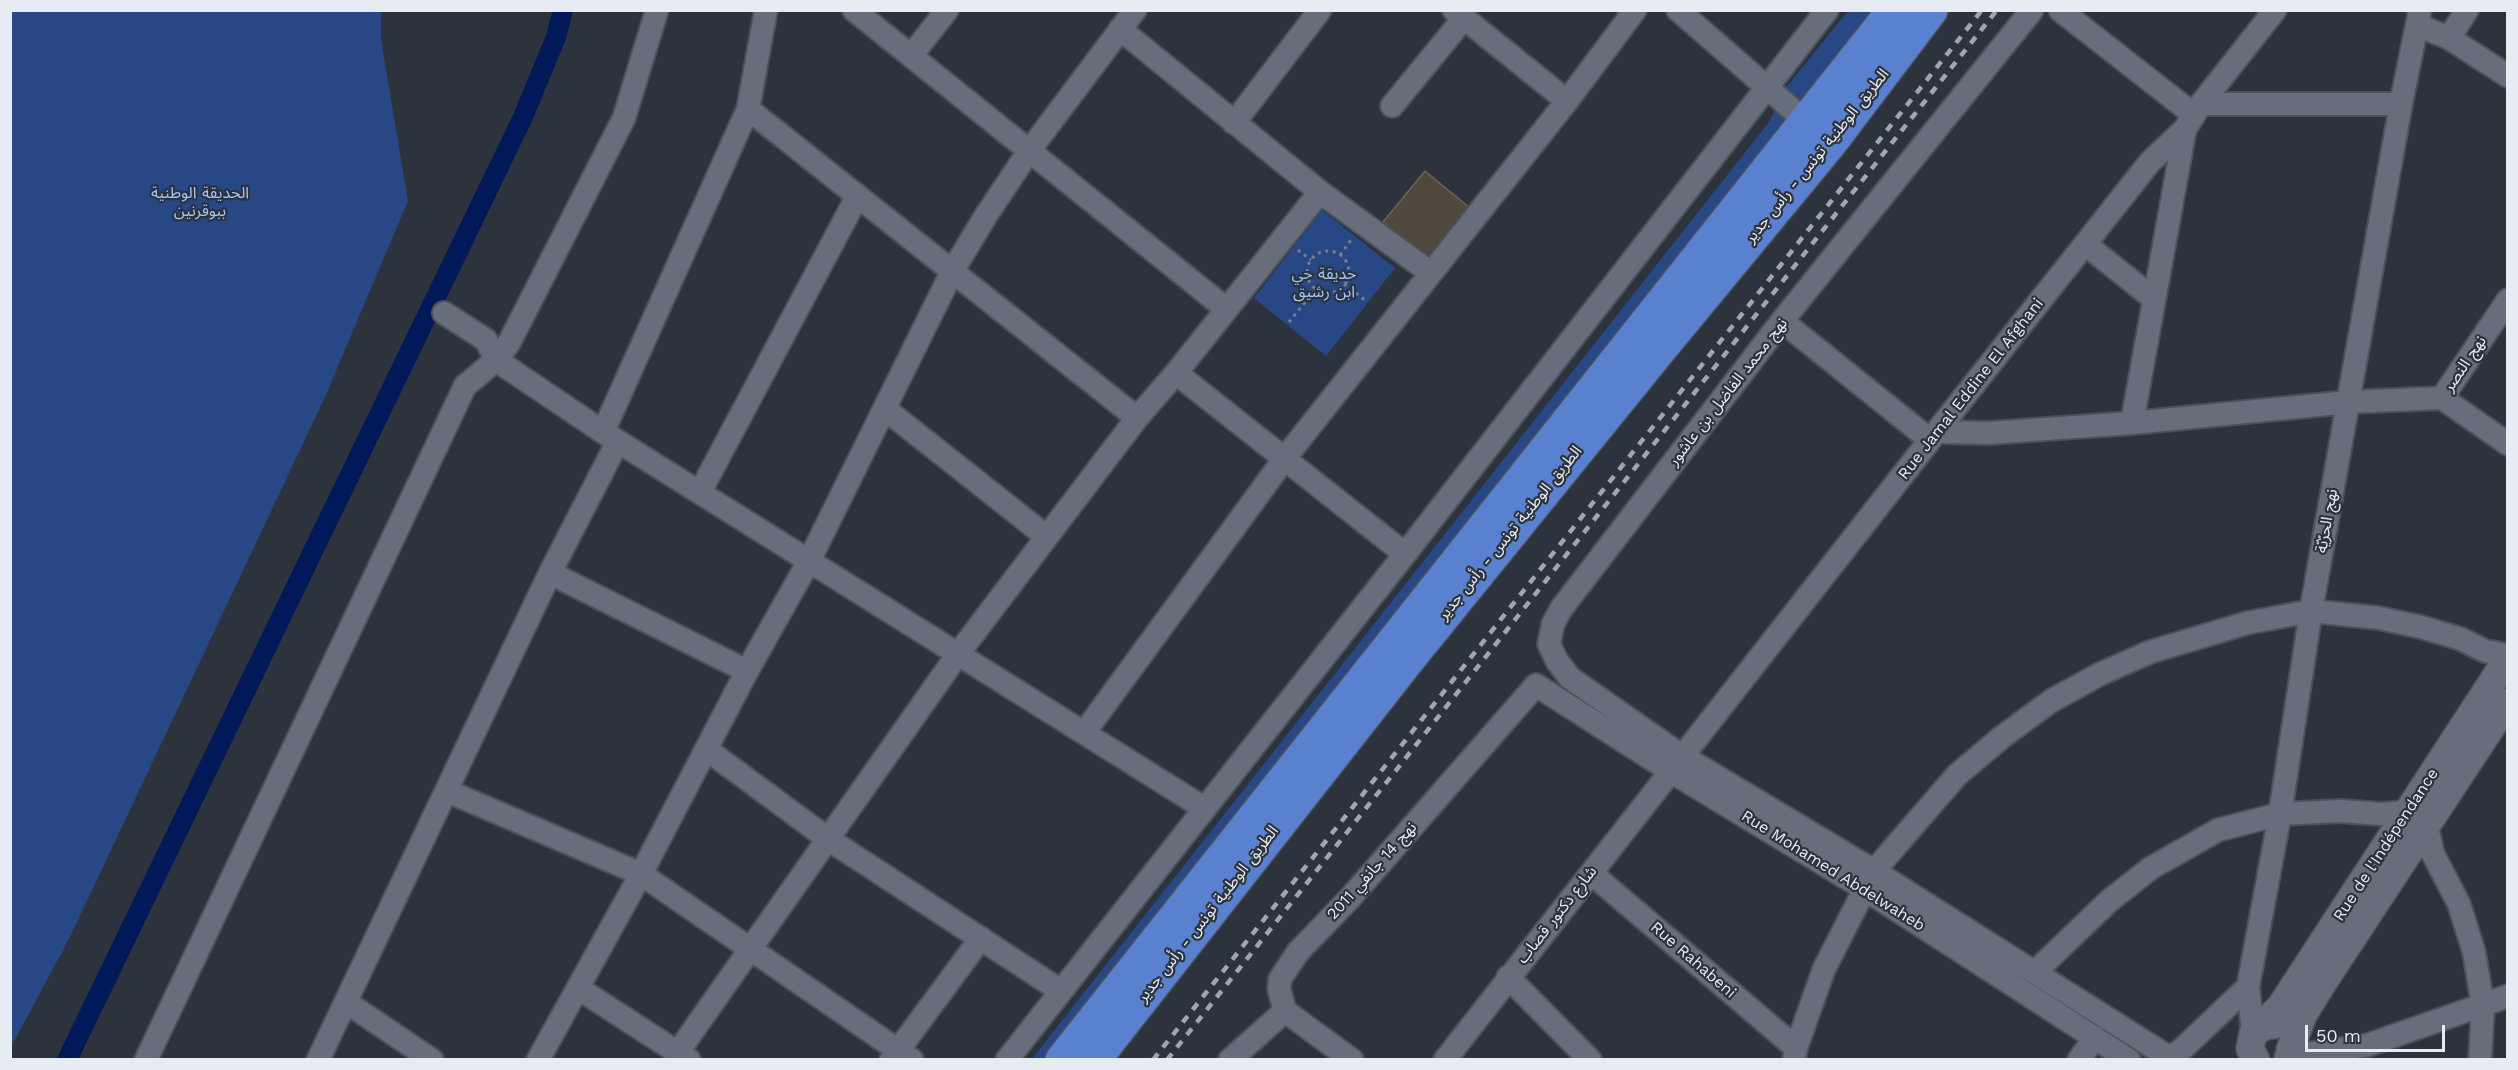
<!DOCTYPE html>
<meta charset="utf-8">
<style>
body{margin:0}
#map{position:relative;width:2518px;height:1070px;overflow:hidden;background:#2d333d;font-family:"Work Sans",sans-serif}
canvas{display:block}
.frame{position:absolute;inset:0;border:12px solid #e7ebf2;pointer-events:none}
.scale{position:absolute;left:2305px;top:1025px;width:140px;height:27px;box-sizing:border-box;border:3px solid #e7ebf2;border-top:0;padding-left:8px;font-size:18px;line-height:21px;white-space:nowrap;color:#e7ebf2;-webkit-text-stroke:4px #2d333d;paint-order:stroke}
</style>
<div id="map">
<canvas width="2518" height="1070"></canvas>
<div class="frame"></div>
<div class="scale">50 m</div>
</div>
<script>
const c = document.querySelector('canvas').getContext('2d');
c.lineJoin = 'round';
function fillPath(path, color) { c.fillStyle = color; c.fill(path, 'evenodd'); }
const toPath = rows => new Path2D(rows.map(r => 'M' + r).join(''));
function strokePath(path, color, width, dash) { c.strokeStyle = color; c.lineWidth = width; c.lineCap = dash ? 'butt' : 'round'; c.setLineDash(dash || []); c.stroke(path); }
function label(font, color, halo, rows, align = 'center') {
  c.font = font + ' "Work Sans","Noto Sans Arabic",sans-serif'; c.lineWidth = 4.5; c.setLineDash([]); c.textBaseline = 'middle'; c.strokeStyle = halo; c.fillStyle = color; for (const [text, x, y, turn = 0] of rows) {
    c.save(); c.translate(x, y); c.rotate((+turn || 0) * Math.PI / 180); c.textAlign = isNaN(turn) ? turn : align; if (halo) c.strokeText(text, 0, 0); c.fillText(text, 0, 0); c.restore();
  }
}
fillPath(toPath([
 [11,10,381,11,381,39,408,201,325,397,69,939,11,1047],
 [1848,11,1884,11,1056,1059,1031,1060,1769,122,1784,90],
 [1322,210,1395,268,1326,356,1254,298]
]), '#284785');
strokePath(toPath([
 [67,1060,523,117,556,37,563,10]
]), '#011958', 20);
const building = toPath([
 [1425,171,1470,208,1428,259,1383,222,1425,171]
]);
fillPath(building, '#50483d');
strokePath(building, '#6c6458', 1.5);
const minor = toPath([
 [854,10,1225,308],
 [1454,10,1567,101],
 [1678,10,1817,131],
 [2032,10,1782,321,1561,609,1553,624,1549,644,1557,661,1570,678,1682,756,1874,871,2167,1056,2174,1055,2180,1051,2248,987],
 [2060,10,2193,114],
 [2417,25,2449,38,2508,76],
 [1120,29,1320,192,1431,273],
 [2449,38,2467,10],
 [911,56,947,10],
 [2201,104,2401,104],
 [1392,106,1464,18],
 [748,109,1137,418],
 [1234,123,1320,10],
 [2085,244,2154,299],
 [444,313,486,340,496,360,603,432,1204,808],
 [1782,321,1930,440],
 [1176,373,1405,554],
 [2442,398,2508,300],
 [885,409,1047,537],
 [2132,423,2185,129],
 [603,432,748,109,766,10],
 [1938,432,1989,433,2132,423,2349,402,2442,398,2508,444],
 [700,492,857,197],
 [550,573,747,671],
 [1084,733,1285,458,1567,101,1635,10],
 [706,749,828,839,1061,991],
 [447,791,641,874,912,1060],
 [1591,873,1796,1048],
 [2035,972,2109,901,2151,868,2218,830,2280,814,2340,811,2381,814,2406,812,2427,827,2433,854,2459,904,2474,952,2483,1006,2480,1060],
 [1508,977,1590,1060],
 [578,988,689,1060],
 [346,1002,432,1060],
 [1285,1011,1352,1060],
 [2253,1033,2248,987,2280,814,2311,611,2401,104,2420,10],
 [678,1052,958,654,1137,418,1176,373,1320,192],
 [2286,1057,2368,1045,2508,996],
 [146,1060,465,386,496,360,509,343,624,118,657,10],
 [318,1060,550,573,618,441],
 [538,1060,641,874,747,671,809,561,952,272,985,217,1029,151,1135,10],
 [891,1060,981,938],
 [1007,1060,1405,554,1827,10],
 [1230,1060,1285,1011,1279,989,1280,979,1298,952,1351,897,1536,685,1672,772,1863,888,2129,1060],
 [1445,1060,1930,440,2150,162,2185,129,2201,104,2275,10],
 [1794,1060,1796,1048,1824,969,1874,871,1957,775,2002,737,2051,701,2100,674,2150,652,2247,623,2311,611,2379,618,2421,627,2461,639,2485,651,2508,655],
 [2079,1060,2095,1037]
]);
const tertiary = toPath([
 [2259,1028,2281,1006,2508,658],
 [2290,1050,2303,1015,2324,981,2508,702],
 [2256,1060,2250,1049,2253,1033,2267,1025,2274,1025]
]);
const trunk = toPath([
 [1062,1060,1894,10],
 [1094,1060,1407,661,1656,354,1831,142,1931,10]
]);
strokePath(minor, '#4c505a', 26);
strokePath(tertiary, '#4c505a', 30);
strokePath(trunk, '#4c505a', 36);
strokePath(toPath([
 [1298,250,1311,260],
 '1307 272a21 21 0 1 1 42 0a21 21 0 1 1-42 0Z',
 [1340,255,1351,240],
 [1344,284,1366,301],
 [1289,322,1316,289]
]), '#7a7f88', 3, [3, 4.5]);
strokePath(minor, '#676d7a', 22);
strokePath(tertiary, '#676d7a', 27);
strokePath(trunk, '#5a80d0', 33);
strokePath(toPath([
 [1153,1060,1982,10],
 [1167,1060,1997,10]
]), '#a1a6ae', 4.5, [8, 8]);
label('16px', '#e7ebf2', '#2d333d', [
 ["الطريق الوطنية تونس - رأس جدير",1817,156,-51],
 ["نهج النصر",2465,364,-56],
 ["Rue Jamal Eddine El Afghani",1971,389,-52],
 ["نهج محمد الفاضل بن عاشور",1728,392,-52],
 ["نهج الحرّيّة",2327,521,-80],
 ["الطريق الوطنية تونس - رأس جدير",1510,533,-51],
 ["Rue de l'Indépendance",2386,845,-57],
 ["نهج 14 جانفي 2011",1372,871,-48],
 ["Rue Mohamed Abdelwaheb",1833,871,32],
 ["الطريق الوطنية تونس - رأس جدير",1208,914,-52],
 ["شارع دكتور قصاب",1557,915,-52],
 ["Rue Rahabeni",1693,960,41]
]);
label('16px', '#a5c4fd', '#2d333d', [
 ["الحديقة الوطنية",200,193],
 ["ببوقرنين",200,211],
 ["حديقة حي",1324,274],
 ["ابن رشيق",1324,292]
]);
</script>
